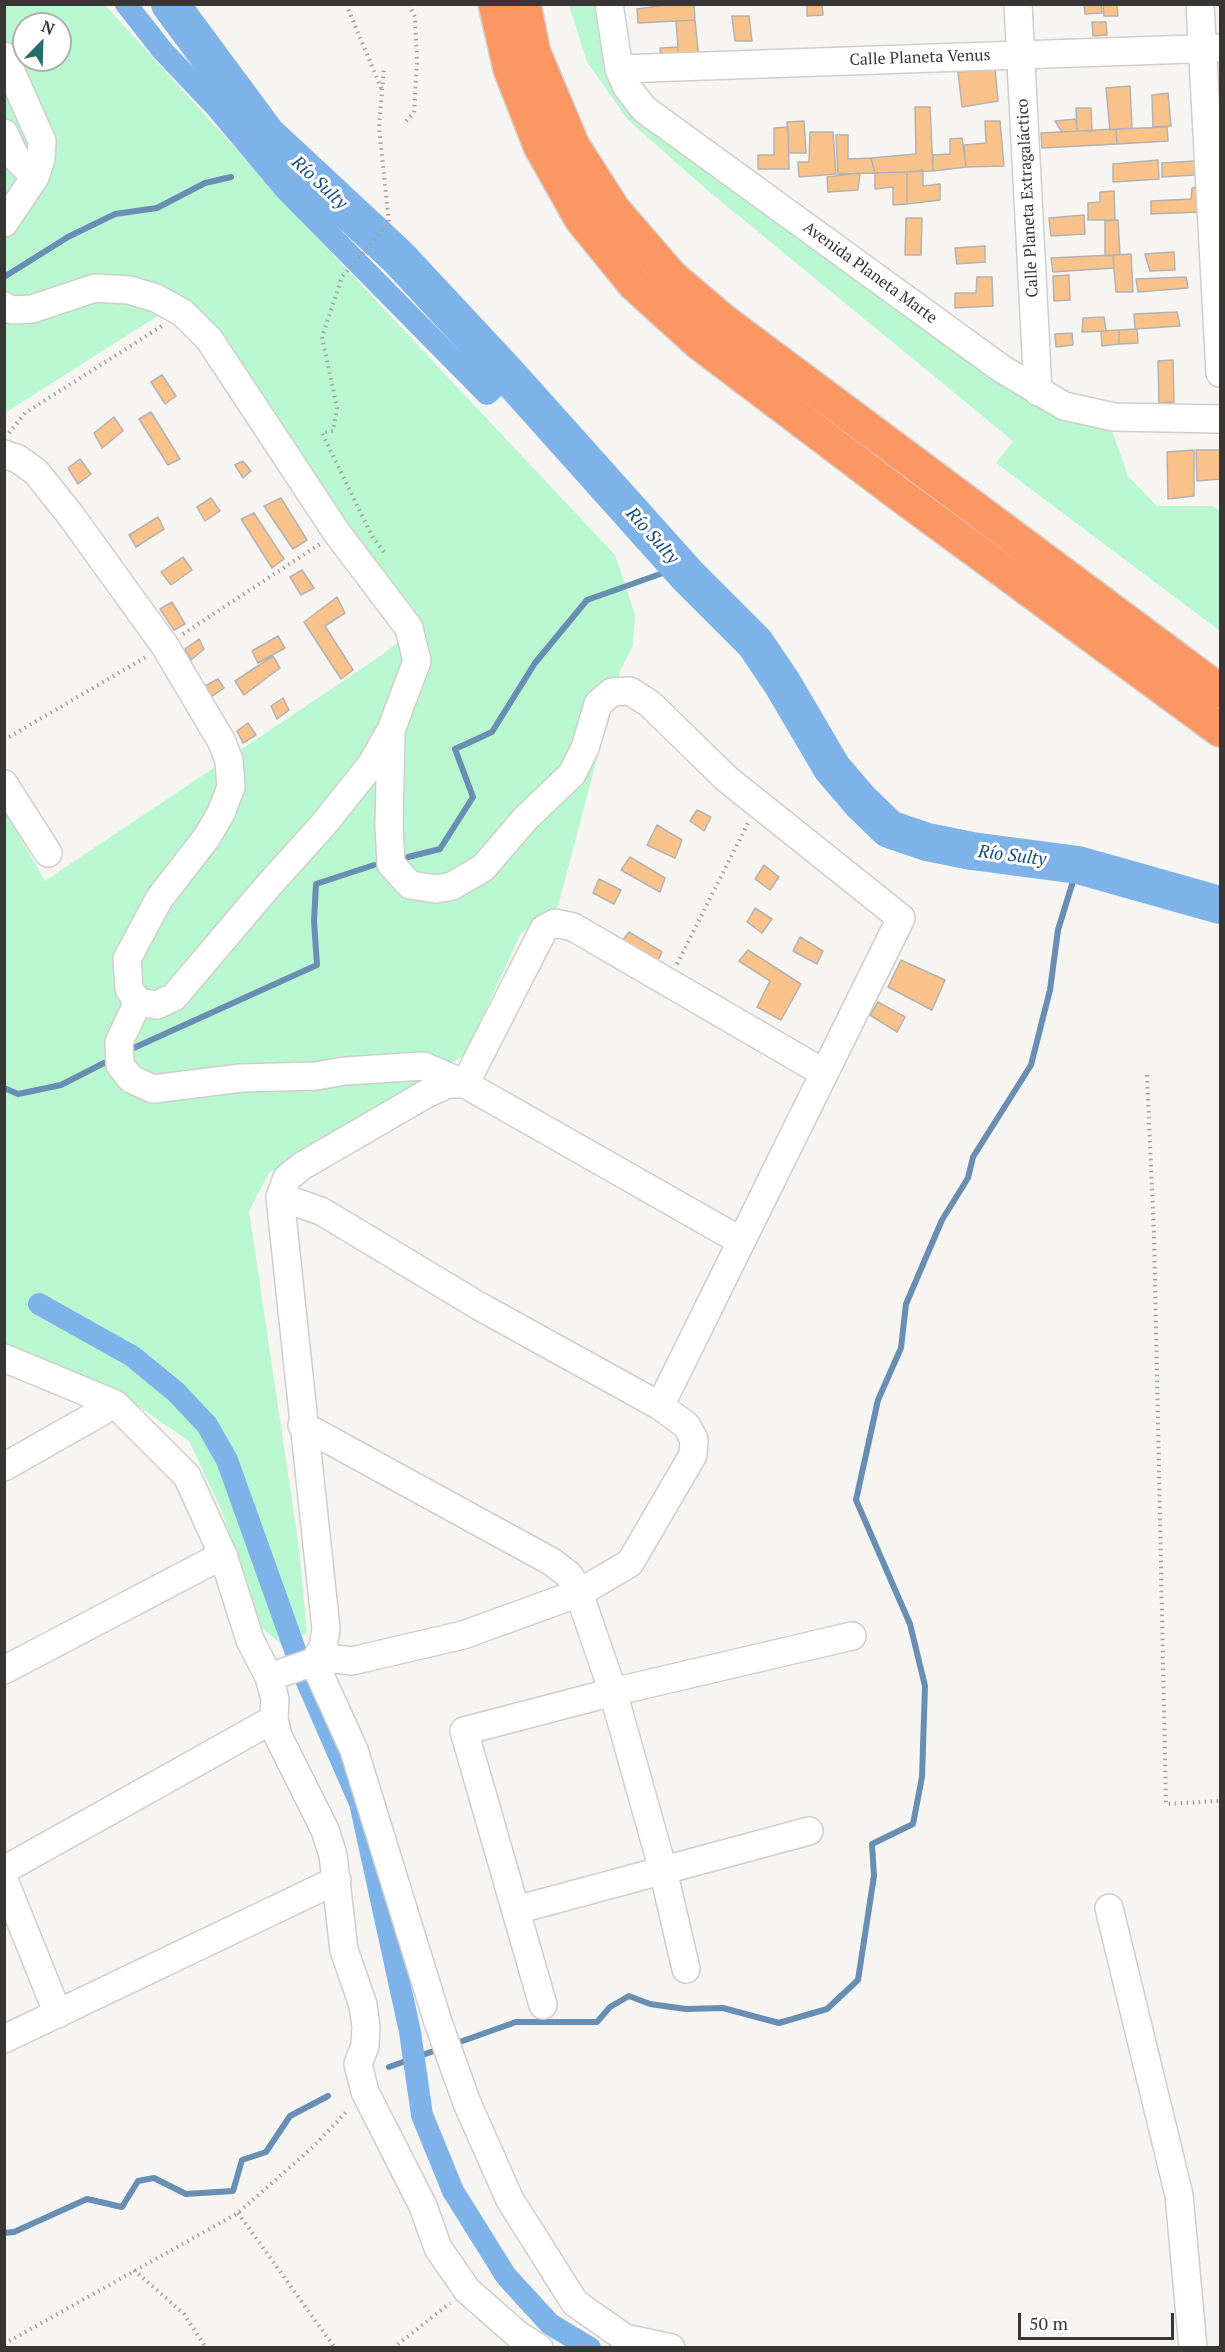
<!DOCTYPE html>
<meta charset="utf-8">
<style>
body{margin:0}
#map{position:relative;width:1225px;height:2352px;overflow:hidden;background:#f6f5f2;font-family:"PT Serif",serif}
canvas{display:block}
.frame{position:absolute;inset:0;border:6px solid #373635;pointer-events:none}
.north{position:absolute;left:12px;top:12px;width:60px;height:60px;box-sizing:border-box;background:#fff;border:2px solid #afafae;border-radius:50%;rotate:23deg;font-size:16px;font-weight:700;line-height:24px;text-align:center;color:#373635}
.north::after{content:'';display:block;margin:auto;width:21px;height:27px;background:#236e6b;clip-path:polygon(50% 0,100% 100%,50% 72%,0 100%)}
.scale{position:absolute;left:1018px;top:2313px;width:156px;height:27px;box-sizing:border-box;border:3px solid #373635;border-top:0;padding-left:8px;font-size:18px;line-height:21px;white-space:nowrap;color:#373635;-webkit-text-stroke:4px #fff;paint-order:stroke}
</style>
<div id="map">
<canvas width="1225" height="2352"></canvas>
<div class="frame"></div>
<div class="north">N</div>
<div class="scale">50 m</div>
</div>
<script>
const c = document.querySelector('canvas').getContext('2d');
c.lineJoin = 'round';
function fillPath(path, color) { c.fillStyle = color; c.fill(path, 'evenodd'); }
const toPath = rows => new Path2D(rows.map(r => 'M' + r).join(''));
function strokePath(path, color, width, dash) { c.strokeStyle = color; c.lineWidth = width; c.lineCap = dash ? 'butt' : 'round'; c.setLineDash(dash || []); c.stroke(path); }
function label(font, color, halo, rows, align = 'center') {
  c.font = font + ' "PT Serif",serif'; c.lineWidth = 6; c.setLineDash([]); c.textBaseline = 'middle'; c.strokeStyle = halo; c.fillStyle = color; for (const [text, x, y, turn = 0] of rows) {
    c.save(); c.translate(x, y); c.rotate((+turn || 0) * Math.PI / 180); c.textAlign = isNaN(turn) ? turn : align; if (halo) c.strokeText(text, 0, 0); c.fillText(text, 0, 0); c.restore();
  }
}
fillPath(toPath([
 [5,5,105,5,307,227,615,555,635,615,633,646,620,671,558,906,521,933,465,1055,269,1173,249,1211,299,1548,307,1633,281,1644,260,1626,221,1509,189,1441,119,1393,5,1344,4,810,45,881,376,659,421,625,186,298,5,413],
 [24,24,60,24,60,60,24,60],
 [569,5,599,5,634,109,1111,428,1128,476,1157,506,1212,506,1220,511,1220,631,996,463,1013,441,706,189,628,120,587,62]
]), '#b9f7d0');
strokePath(toPath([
 [279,148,280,147],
 [4,277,68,237,115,214,157,208,205,183,231,177],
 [408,857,440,849,473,797,455,749,492,732,535,663,587,600,680,567],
 [127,1051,317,965,314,921,316,884,374,865],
 [4,1088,18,1094,61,1085,104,1063],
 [454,2044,516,2022,597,2022,610,2007,629,1996,650,2004,686,2009,723,2008,779,2023,827,2009,858,1980,874,1876,872,1844,913,1824,922,1777,925,1686,910,1624,856,1500,878,1400,901,1348,906,1304,942,1220,968,1178,973,1157,1031,1065,1050,990,1058,930,1078,865],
 [389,2067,442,2048],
 [4,2233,14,2232,87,2199,122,2207,138,2181,154,2178,186,2194,233,2191,242,2160,266,2152,290,2116,328,2096]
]), '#698eb3', 6);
strokePath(toPath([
 [126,4,162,50,216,107,285,189,487,394,508,375],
 [39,1304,132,1356,176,1392,207,1425,227,1460,304,1675,360,1803,410,2032,422,2115,453,2191,506,2276,550,2324,590,2348]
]), '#7eb3e9', 22);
strokePath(toPath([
 [170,4,267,135,398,257,508,375,688,576,755,643,782,683,832,768,861,802,889,829,927,842,972,851,1078,865,1220,905]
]), '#7eb3e9', 38);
const building = toPath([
 [672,4,694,4,695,20,638,23,637,9,672,4],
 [822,4,823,15,807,16,807,4,822,4],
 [1084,4,1101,4,1102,13,1085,14,1084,4],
 [1103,4,1117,4,1118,16,1104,16,1103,4],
 [732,16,749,16,752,41,735,41,732,16],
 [695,20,699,60,679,61,676,21,695,20],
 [1092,22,1106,22,1107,35,1093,36,1092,22],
 [678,47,679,61,661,59,660,48,678,47],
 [995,69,998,101,962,107,958,72,995,69],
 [1130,86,1132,128,1110,130,1106,88,1130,86],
 [1168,93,1171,126,1153,127,1152,95,1168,93],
 [915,107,930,107,933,171,875,173,871,158,916,154,915,107],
 [1076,108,1091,108,1092,131,1077,131,1076,108],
 [1076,119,1077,131,1062,132,1055,121,1076,119],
 [804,121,806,153,789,153,787,122,804,121],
 [985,121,1000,121,1004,166,966,167,964,145,986,143,985,121],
 [788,127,789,169,758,169,758,155,774,155,774,128,788,127],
 [1167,127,1168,141,1117,144,1116,129,1167,127],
 [1116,129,1117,144,1042,148,1041,133,1116,129],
 [810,132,833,132,836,174,799,177,798,162,809,162,810,132],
 [836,135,848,135,848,159,871,158,875,173,838,174,836,135],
 [962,138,966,167,933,171,933,155,950,154,950,139,962,138],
 [1158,160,1159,179,1113,182,1113,164,1158,160],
 [1195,161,1194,175,1162,177,1162,163,1195,161],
 [923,170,923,186,940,184,940,200,907,204,907,172,923,170],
 [907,172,907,204,893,205,893,187,875,189,875,173,907,172],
 [860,173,858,190,828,192,827,177,860,173],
 [1199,187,1200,212,1151,214,1151,201,1191,199,1192,188,1199,187],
 [1114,191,1115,220,1088,220,1088,203,1100,202,1100,192,1114,191],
 [1084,215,1085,234,1051,236,1049,218,1084,215],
 [906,218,922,218,921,255,905,255,906,218],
 [1118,220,1120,255,1105,256,1105,221,1118,220],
 [985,246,985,262,957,264,955,248,985,246],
 [1174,252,1175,270,1150,271,1145,254,1174,252],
 [1131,254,1133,292,1116,292,1113,255,1131,254],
 [1113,255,1114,268,1053,272,1051,258,1113,255],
 [1069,275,1070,300,1054,301,1053,276,1069,275],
 [977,277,992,277,993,306,955,308,955,293,976,293,977,277],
 [1186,277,1188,288,1138,292,1136,279,1186,277],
 [1177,312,1180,326,1135,329,1134,314,1177,312],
 [1104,317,1106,331,1082,332,1083,318,1104,317],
 [1137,329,1138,343,1119,344,1119,330,1137,329],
 [1119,330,1119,344,1102,346,1101,331,1119,330],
 [1072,333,1073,345,1056,347,1055,334,1072,333],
 [1173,360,1174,402,1159,403,1158,361,1173,360],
 [162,375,176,396,165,404,151,382,162,375],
 [151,412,180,459,168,465,139,419,151,412],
 [114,417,123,431,102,448,94,433,114,417],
 [1194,450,1194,496,1168,499,1167,452,1194,450],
 [1196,450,1220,450,1220,479,1197,481,1196,450],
 [80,459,91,474,78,484,68,468,80,459],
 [243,461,251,471,243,478,235,465,243,461],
 [211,498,220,511,205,521,197,507,211,498],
 [281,498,307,540,293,549,264,506,281,498],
 [254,513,284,559,272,568,241,519,254,513],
 [158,517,164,529,136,547,129,535,158,517],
 [183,557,192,570,171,585,161,572,183,557],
 [302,570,314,588,301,595,290,577,302,570],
 [337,597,345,613,325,626,353,670,341,679,304,622,337,597],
 [172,602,185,624,174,630,160,609,172,602],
 [278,636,285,648,258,663,252,651,278,636],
 [199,639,204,649,191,660,185,649,199,639],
 [273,656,280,668,244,695,235,681,273,656],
 [218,679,224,688,211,697,205,686,218,679],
 [283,698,289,710,277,719,271,706,283,698],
 [248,723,256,735,243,743,237,731,248,723],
 [697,810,711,817,704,831,690,821,697,810],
 [657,825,682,840,675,858,647,845,657,825],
 [630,857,665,878,660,892,621,870,630,857],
 [764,865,779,877,770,890,755,879,764,865],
 [599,879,621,890,614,904,593,893,599,879],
 [755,908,772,919,762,933,747,922,755,908],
 [629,932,662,952,656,965,620,944,629,932],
 [800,937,823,951,817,964,793,951,800,937],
 [748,950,801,984,781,1020,757,1007,770,981,739,961,748,950],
 [901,960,945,980,932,1010,888,987,901,960],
 [878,1002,905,1017,897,1032,870,1015,878,1002]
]);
fillPath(building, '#f9c28a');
strokePath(building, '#b4b2b0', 1.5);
const minor = toPath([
 [609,4,619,69,627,87,644,109,1002,369,1064,406,1114,417,1220,419],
 [1018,4,1038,392],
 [1200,4,1220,373],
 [4,56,42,141,41,159,35,177,4,223],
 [619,69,1220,48],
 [4,133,16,158,35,177],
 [4,306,12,310,32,309,95,288,129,290,156,298,183,313,209,339,337,533,409,628,417,661,391,730,371,765,323,825,268,886,174,997,157,1005,138,1002,129,989,127,959,159,899,207,837,221,813,231,787,229,761,222,742,165,646,69,513,36,472,18,459,4,454],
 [391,734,389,825,391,864,410,885,436,889,452,886,483,868,525,819,572,774,585,748,598,704,612,692,630,691,650,704,727,779,901,918,660,1406],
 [4,784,48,853],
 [138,1002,119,1042,120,1065,131,1079,153,1089,241,1078,316,1076,345,1071,423,1066,465,1084,741,1241],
 [465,1084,544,929,555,923,573,927,824,1073],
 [280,1197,321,1211,479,1306,660,1406,686,1425,694,1439,693,1455,630,1563,579,1593,463,1635,352,1661,319,1657],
 [4,1358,115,1404,187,1476,223,1555,250,1640,269,1677,275,1699,274,1719,278,1736,325,1830,333,1855,344,1950,363,2005,366,2027,365,2046,358,2064,365,2092,423,2206,438,2248,467,2290,518,2335,539,2348],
 [302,1425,552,1562,569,1575,579,1593,613,1692,663,1870,686,1969],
 [4,1467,115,1404],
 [314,1662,354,1750,438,2022,467,2103,510,2200,575,2303,625,2338,671,2348],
 [4,1670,223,1555],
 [269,1677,314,1662,323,1647,326,1629,280,1197,287,1178,302,1166,426,1094,448,1084,465,1084],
 [4,1870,274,1719],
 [4,1880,58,2014],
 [1109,1908,1179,2195,1193,2348],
 [516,1910,809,1831],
 [543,2005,464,1731,613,1692,852,1636],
 [4,2039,337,1880]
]);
const highway = toPath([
 [495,4,510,69,540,146,581,219,634,284,699,343,900,495,1220,730],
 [524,4,534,53,573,146,614,210,672,277,725,322,1220,691]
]);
strokePath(minor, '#cfcecb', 30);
strokePath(highway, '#d3d3d3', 36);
strokePath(toPath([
 [346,4,382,90],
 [406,121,414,113,417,61,415,17,409,4],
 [9,433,25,413,162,326],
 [384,552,372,536,322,433,333,431,337,408,322,337,342,277,389,223,379,127,384,67],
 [183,634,320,544],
 [4,740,146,657],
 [677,964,748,823],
 [1147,1075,1154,1234,1166,1804,1220,1801],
 [238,2213,335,2348],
 [134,2270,184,2314,206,2348],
 [4,2344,238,2213,313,2147,348,2110],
 [393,2348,450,2303]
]), '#a2a19f', 4, [1.5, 4.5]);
strokePath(minor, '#fff', 27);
strokePath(highway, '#fc9662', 33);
label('16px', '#373635', '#fff', [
 ["Calle Planeta Venus",920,58,-2],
 ["Calle Planeta Extragaláctico",1028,198,-93],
 ["Avenida Planeta Marte",870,273,36]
]);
label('italic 18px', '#144d7e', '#fff', [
 ["Río Sulty",319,183,43],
 ["Río Sulty",652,536,48],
 ["Río Sulty",1012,856,7]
]);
</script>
